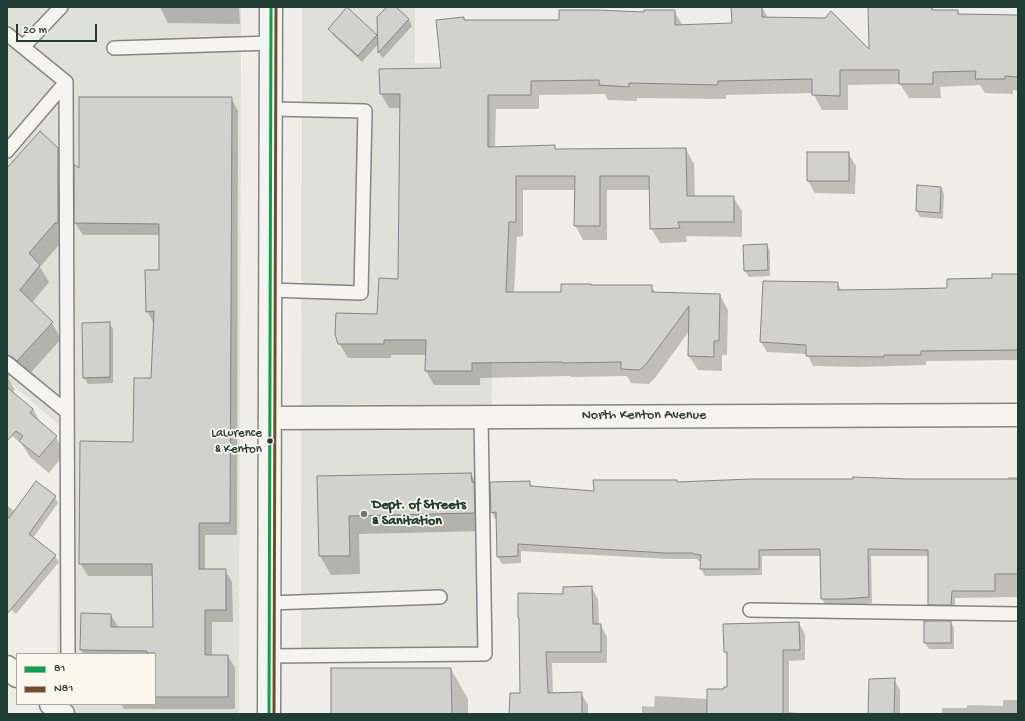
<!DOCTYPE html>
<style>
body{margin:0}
#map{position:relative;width:1025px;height:721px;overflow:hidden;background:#efeee8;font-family:"Gochi Hand",sans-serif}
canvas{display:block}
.frame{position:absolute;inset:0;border:8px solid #1f3d34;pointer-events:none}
.legend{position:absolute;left:16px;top:653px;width:140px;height:52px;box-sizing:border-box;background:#fbf7ec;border:1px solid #a3ada2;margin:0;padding:5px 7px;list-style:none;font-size:12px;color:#1f3d34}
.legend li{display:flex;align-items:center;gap:8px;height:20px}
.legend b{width:20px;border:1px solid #a3ada2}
.scale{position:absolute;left:16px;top:24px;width:81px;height:18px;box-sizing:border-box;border:2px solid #1f3d34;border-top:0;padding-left:5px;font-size:12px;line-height:14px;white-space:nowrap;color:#1f3d34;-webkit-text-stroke:3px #fbf7ec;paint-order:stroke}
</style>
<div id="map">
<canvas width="1025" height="721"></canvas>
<div class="frame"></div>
<ul class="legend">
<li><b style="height:5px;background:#00a651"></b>81</li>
<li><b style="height:5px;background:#7a4b2a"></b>N81</li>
</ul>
<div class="scale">20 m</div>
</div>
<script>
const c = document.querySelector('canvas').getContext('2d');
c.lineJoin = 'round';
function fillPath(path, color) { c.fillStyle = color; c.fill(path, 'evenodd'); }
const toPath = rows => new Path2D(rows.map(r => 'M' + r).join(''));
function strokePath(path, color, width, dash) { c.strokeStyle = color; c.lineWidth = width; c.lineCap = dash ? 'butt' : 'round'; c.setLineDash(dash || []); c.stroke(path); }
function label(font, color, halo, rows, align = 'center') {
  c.font = font + ' "Gochi Hand",sans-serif'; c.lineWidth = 3.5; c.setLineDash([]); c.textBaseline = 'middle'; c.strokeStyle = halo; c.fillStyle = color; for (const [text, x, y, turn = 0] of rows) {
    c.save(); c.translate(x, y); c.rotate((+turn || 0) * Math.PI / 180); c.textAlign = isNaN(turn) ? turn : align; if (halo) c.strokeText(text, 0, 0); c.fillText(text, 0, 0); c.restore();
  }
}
fillPath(toPath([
 [7,7,241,7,239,714,56,714,56,704,155,704,155,654,57,654,60,426,7,380],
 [302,7,415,7,415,63,490,64,492,413,484,414,487,659,301,659]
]), '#dfe0d7');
fillPath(toPath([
 [160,7,239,7,240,24,168,23],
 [388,7,395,7,409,20,412,26,383,58,379,53,379,43,362,62,333,35,329,29,347,9,376,36,379,40],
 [762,7,768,18,870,51,932,8,934,11,958,11,960,15,1018,16,1018,91,1013,90,1013,94,985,93,980,85,940,87,941,98,909,98,900,84,848,85,848,110,822,110,813,93,726,95,726,99,637,98,637,101,608,100,605,94,539,95,539,109,496,109,495,147,554,146,556,150,686,149,694,164,695,197,733,197,742,211,742,237,686,236,687,242,660,243,651,228,650,190,607,190,607,240,583,240,575,225,576,190,523,190,523,236,517,237,514,293,562,293,591,286,651,286,656,293,720,295,728,310,727,355,722,355,722,371,698,370,689,356,690,330,655,378,649,384,631,383,627,376,571,377,570,376,480,378,480,385,434,385,426,371,426,355,391,355,391,358,348,358,339,343,378,316,399,280,400,108,389,108,381,94,442,69,464,18,465,21,560,21,674,11,683,26,733,24],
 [231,98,238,111,237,535,205,535,205,570,225,570,232,582,233,622,212,622,212,656,228,656,235,668,235,709,124,709,121,704,155,704,155,654,84,654,81,650,111,615,118,627,154,628,153,576,88,576,80,563,134,443,152,379,154,324,147,311,160,271,160,235,83,235,75,223,80,170],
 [57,149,67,166,64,239,40,267,49,282,32,303,52,323,61,339,27,377,10,374,8,378,15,390,13,391,15,394,33,409,41,424,56,437,65,453,49,473,30,457,21,443,7,432,7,170],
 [848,153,856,166,855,194,815,193,808,181],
 [941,187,944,194,943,219,920,217,917,211],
 [767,245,770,251,770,276,749,277,745,271],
 [1018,275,1018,360,926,361,926,365,858,367,813,366,807,354,767,352,761,342,837,283,842,291,948,288,993,279],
 [109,323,113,329,113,383,88,384,84,377],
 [471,474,481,492,485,531,359,534,360,574,331,575,320,556,318,477],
 [1009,477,1018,477,1018,597,955,598,955,611,933,611,929,604,929,556,871,556,872,603,848,606,826,606,822,599,821,556,762,556,762,575,705,576,701,569,702,561,698,561,697,559,669,559,521,551,521,563,502,564,498,557,497,519,495,519,492,512,529,482,533,487,595,492,676,481,678,483,1007,479],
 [55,497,58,503,33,538,55,556,59,562,16,614,7,606,7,505,15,512],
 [591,587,598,599,599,625,601,625,607,637,607,663,552,663,553,694,581,693,588,705,588,714,510,714,521,694,520,621,519,618,519,594,564,595],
 [925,622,951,622,954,628,954,649,929,649,925,643],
 [799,623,805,634,805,660,789,661,789,712,812,714,642,714,642,706,654,707,655,696,708,699,728,688,728,657,725,652,724,625],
 [451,669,468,699,468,714,332,714],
 [894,679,900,690,900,714,869,714],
 [1003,700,1018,700,1018,714,942,714,942,708,967,708,967,705,1003,706],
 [622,713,641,714,622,714]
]), '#0003');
const building = toPath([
 [347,7,377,35,358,56,328,29,347,7],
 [387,7,396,7,409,19,378,53,377,17,387,7],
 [731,7,762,7,762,17,825,18,831,11,869,49,868,7,932,7,932,10,958,10,958,14,1018,15,1018,77,1005,76,1005,79,975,79,976,71,933,72,933,84,899,84,899,70,840,70,840,96,812,95,812,79,718,81,718,85,629,83,629,87,599,85,599,80,531,81,531,95,488,95,488,147,555,145,555,149,686,148,687,196,734,196,734,222,678,222,680,228,650,229,649,176,600,176,600,226,574,226,575,176,516,176,516,222,509,222,506,292,561,292,561,284,591,284,591,285,652,285,652,292,720,294,719,341,714,341,714,357,688,356,689,306,647,363,640,370,621,369,621,362,562,363,562,362,472,363,472,371,425,371,426,340,384,340,384,344,338,344,335,334,336,313,377,314,379,278,398,279,400,94,380,94,379,69,441,68,436,20,464,17,464,20,559,20,559,10,596,10,644,12,644,10,675,10,675,25,732,23,731,7],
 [79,97,232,97,230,523,199,523,199,569,226,569,226,610,205,610,205,655,228,655,228,697,155,697,155,653,147,653,147,651,80,650,81,613,111,614,111,627,153,627,152,564,79,564,80,441,133,442,134,378,151,378,154,311,146,312,145,270,159,270,159,224,74,223,74,164,79,168,79,97],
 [40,131,58,148,58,223,55,223,29,253,40,265,20,290,53,322,17,361,12,357,7,355,7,168,40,131],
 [807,152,849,152,849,181,807,181,807,152],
 [917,185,941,187,940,213,916,211,917,185],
 [767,244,768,270,744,271,743,245,767,244],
 [992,274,1018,274,1018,350,921,351,921,355,884,355,884,357,806,356,806,345,760,342,763,281,838,282,838,290,902,289,947,288,947,279,992,278,992,274],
 [110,322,110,377,83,378,82,323,110,322],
 [7,387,33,409,30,413,57,436,39,457,19,441,23,436,16,431,7,441,7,387],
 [471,473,472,482,474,482,475,513,349,516,350,556,319,556,317,476,471,473],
 [853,477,909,479,1018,479,1018,574,995,574,995,591,952,591,951,605,928,605,928,550,868,549,869,597,844,599,821,599,820,549,759,550,759,569,700,569,701,555,693,554,693,553,665,553,518,544,518,556,497,557,496,512,491,513,490,482,530,481,530,486,594,491,593,480,677,480,677,482,751,479,853,479,853,477],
 [36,481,56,496,29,534,56,555,7,614,7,516,9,518,36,481],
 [592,586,593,624,601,624,601,652,546,652,548,693,582,692,582,714,509,714,510,693,520,693,519,618,518,618,518,593,563,594,563,587,592,586],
 [924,621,951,621,951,643,924,643,924,621],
 [799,622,800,650,783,650,783,714,707,714,707,689,724,689,724,687,727,687,727,652,724,652,723,624,799,622],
 [331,668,451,668,452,714,331,714,331,668],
 [895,678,894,714,868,714,869,679,895,678]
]);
fillPath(building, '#d1d1cd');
strokePath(building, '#828783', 1);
const lane = toPath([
 [7,34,66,82],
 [23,47,61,7],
 [114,48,271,43],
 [66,82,68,654],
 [7,151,66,82],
 [270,290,361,293,365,111,271,109],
 [7,363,67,412],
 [269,603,440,597],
 [750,610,1018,614],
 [269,656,485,654,481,417]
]);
const street = toPath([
 [270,418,1018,415],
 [7,667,17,676],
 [51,704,63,714]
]);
const secondary = toPath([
 [269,714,271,7]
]);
strokePath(lane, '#828783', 16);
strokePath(street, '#828783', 25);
strokePath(secondary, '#828783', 25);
strokePath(lane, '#f5f4f0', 13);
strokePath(street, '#f5f4f0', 22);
strokePath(secondary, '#f5f4f0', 22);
strokePath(toPath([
 [269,714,271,7]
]), '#00a651', 3);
strokePath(toPath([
 [274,714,276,7]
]), '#7a4b2a', 3);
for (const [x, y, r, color] of [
 [270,441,3.5,"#1f3d34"],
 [364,514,4,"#687b73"]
]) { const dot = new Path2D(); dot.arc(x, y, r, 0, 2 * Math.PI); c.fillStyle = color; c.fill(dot); strokePath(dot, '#fbf7ec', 1.5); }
label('13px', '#1f3d34', '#fbf7ec', [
 ["Lawrence",262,434],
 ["& Kenton",262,450]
], 'right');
label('14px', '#1f3d34', '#fbf7ec', [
 ["North Kenton Avenue",644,416]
]);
label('bold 14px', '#1f3d34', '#fbf7ec', [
 ["Dept. of Streets",372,506],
 ["& Sanitation",372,522]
], 'left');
</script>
